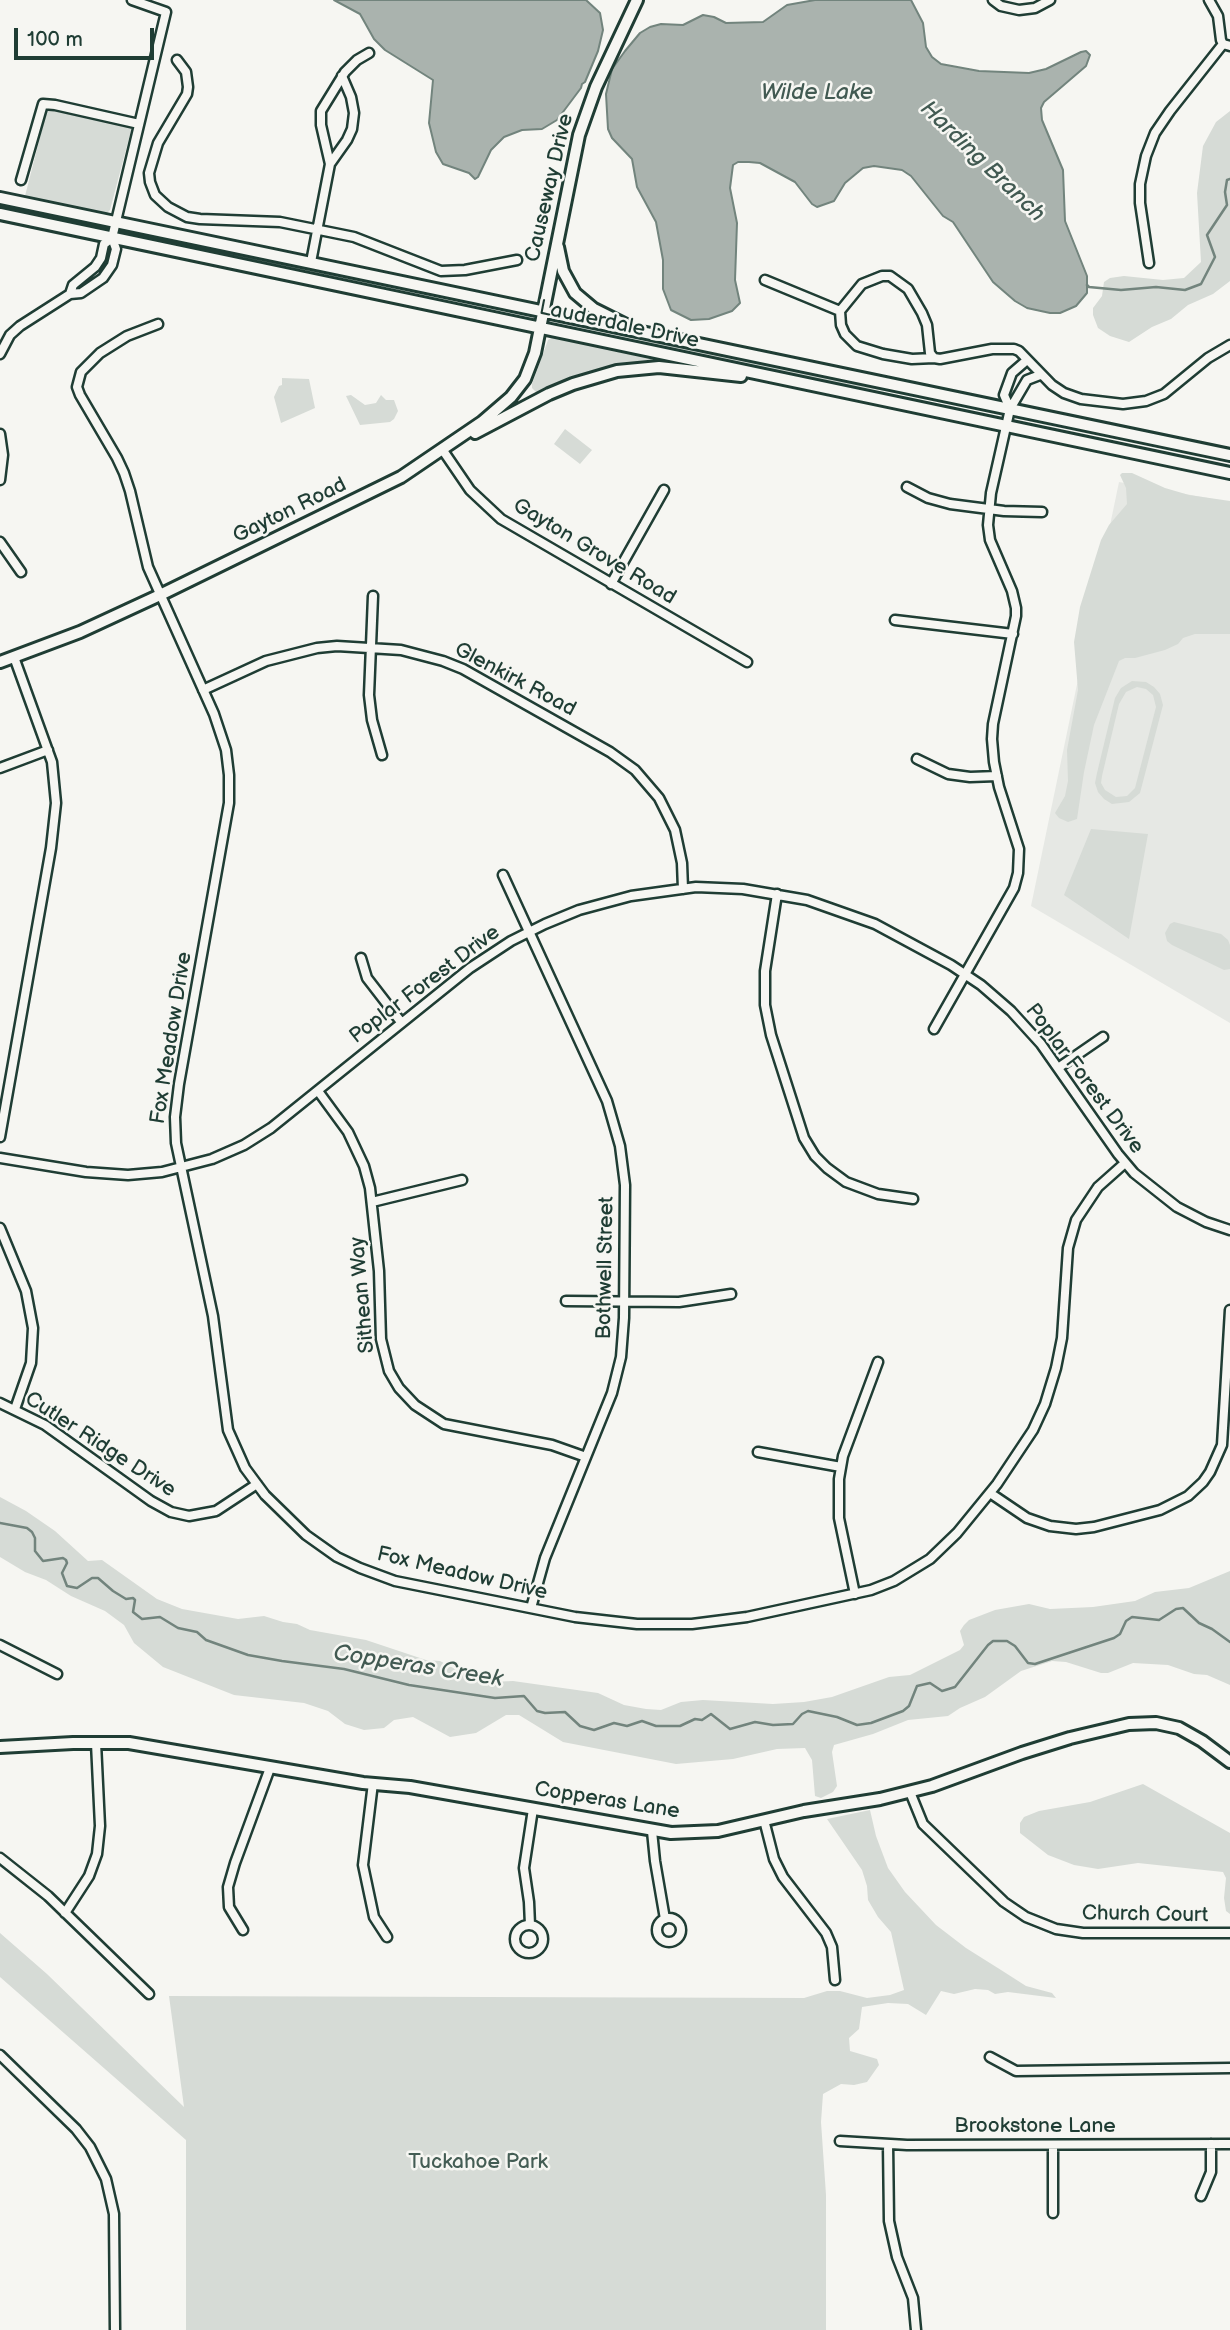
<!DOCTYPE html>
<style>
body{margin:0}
#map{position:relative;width:1230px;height:2330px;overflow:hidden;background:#f6f6f2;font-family:"Balsamiq Sans",sans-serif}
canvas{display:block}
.scale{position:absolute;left:14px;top:28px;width:140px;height:32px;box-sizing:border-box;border:4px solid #1f3d34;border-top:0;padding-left:9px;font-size:21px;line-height:24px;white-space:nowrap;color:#1f3d34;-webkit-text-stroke:5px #f6f6f2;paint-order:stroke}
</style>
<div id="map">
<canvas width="1230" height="2330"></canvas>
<div class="scale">100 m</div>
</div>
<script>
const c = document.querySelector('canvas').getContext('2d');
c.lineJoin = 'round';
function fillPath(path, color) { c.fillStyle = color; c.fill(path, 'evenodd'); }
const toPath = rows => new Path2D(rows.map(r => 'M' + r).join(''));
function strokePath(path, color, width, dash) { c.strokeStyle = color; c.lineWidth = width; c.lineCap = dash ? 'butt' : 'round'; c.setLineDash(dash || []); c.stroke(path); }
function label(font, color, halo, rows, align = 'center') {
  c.font = font + ' "Balsamiq Sans",sans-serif'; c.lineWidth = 5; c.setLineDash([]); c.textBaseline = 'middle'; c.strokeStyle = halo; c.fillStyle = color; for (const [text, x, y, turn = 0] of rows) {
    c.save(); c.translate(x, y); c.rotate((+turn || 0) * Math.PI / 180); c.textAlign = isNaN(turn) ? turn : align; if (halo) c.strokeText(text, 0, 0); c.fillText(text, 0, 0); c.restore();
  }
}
fillPath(toPath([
 [1119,482,1230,502,1230,1023,1031,906]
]), '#e6e8e4');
fillPath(toPath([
 [49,109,132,127,110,210,107,213,25,196,47,110],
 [1230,111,1230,281,1213,294,1188,305,1171,319,1152,327,1129,342,1110,336,1098,328,1093,315,1093,308,1102,296,1104,282,1110,278,1124,276,1163,280,1184,278,1201,262,1197,193,1203,146,1216,122],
 [554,336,653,356,654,358,651,361,609,367,537,393,532,388,532,384,548,340],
 [637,340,695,348,909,393,909,395,829,382,636,342],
 [282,378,309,379,315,408,281,423,274,397,279,386,282,385],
 [351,395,365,405,376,403,381,395,386,400,394,400,398,411,394,419,390,422,360,425,346,396],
 [565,429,592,450,580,464,554,444],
 [1122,473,1132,473,1165,488,1189,495,1230,501,1230,634,1195,634,1183,638,1178,644,1165,650,1135,658,1125,658,1119,661,1094,725,1084,772,1077,819,1068,822,1059,818,1055,813,1065,796,1068,781,1067,750,1078,690,1074,642,1080,607,1101,540,1109,525,1127,504,1126,488,1120,475],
 [1132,681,1146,682,1154,687,1160,694,1163,705,1140,793,1129,802,1112,804,1104,799,1098,792,1095,783,1097,773,1115,698,1121,688],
 [1137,687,1146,689,1153,695,1156,707,1135,788,1127,796,1116,797,1105,790,1101,783,1102,776,1119,704,1126,692],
 [1091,829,1148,834,1129,939,1064,895],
 [1174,922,1221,934,1228,940,1230,945,1230,969,1224,970,1172,945,1167,941,1165,933,1170,924],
 [0,1497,26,1511,55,1531,88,1561,102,1560,157,1599,182,1609,238,1619,264,1616,283,1622,297,1624,310,1630,366,1640,426,1660,440,1661,476,1680,490,1682,513,1681,598,1693,624,1705,646,1709,661,1710,681,1702,703,1700,773,1704,804,1702,832,1697,889,1677,910,1675,960,1650,964,1645,960,1631,964,1625,969,1620,995,1610,1029,1604,1050,1609,1093,1607,1135,1601,1155,1592,1189,1588,1230,1571,1230,1685,1207,1675,1194,1674,1168,1665,1133,1663,1108,1673,1101,1673,1066,1662,1052,1661,1021,1671,985,1697,960,1708,948,1716,908,1720,873,1734,834,1745,832,1752,837,1786,833,1792,821,1798,815,1796,812,1760,805,1748,777,1749,733,1759,676,1764,563,1742,519,1715,506,1715,476,1733,450,1737,413,1717,394,1720,384,1728,364,1730,345,1724,328,1711,304,1703,234,1695,163,1667,134,1643,124,1625,105,1611,71,1596,46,1580,25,1572,0,1557],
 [1143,1784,1230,1833,1230,1914,1226,1911,1224,1898,1226,1878,1223,1872,1138,1863,1098,1869,1074,1865,1048,1855,1020,1833,1020,1823,1024,1817,1039,1811,1090,1802],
 [870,1810,876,1836,888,1868,905,1892,936,1925,966,1948,1001,1970,1026,1986,1052,1993,1056,1998,1008,1992,995,1994,988,1990,975,1989,954,1994,941,1991,926,2015,908,2004,888,2003,862,2007,859,2029,849,2038,850,2051,877,2059,879,2065,867,2082,854,2085,841,2084,823,2094,821,2122,826,2195,826,2330,186,2330,186,2140,0,1977,0,1933,47,1974,184,2107,169,1996,804,1998,827,1991,840,1991,867,1998,890,1995,904,1990,891,1932,878,1917,868,1900,867,1886,862,1870,827,1819]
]), '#d6dbd6');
const water = toPath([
 [334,0,586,0,600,13,603,30,598,51,585,82,582,84,581,88,557,120,542,129,522,130,504,137,491,150,478,177,475,179,469,173,443,164,436,152,429,123,433,80,385,50,374,39,360,14,334,0],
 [815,0,911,0,923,23,926,47,932,57,941,64,979,71,1029,73,1046,69,1081,52,1086,51,1090,55,1086,66,1044,102,1041,108,1042,120,1063,170,1065,221,1087,276,1087,293,1076,306,1060,313,1050,313,1027,308,1015,301,993,282,953,222,943,216,911,176,902,170,874,166,863,168,845,183,834,201,817,207,812,204,795,182,760,163,749,162,738,162,733,165,730,188,737,223,735,280,740,303,732,311,709,319,691,320,671,310,663,289,663,260,656,222,637,187,632,159,612,138,608,129,606,94,612,69,625,51,640,33,650,27,661,24,683,25,703,15,714,17,726,23,763,22,787,5,815,0]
]);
fillPath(water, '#aab3ae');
strokePath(water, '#72847d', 2);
strokePath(toPath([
 [1087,285,1089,287,1121,290,1156,287,1185,290,1201,284,1215,257,1207,235,1227,205,1225,192,1227,180,1230,179],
 [0,1523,27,1528,32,1532,35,1538,35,1551,43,1561,63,1558,66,1560,67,1563,62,1573,67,1586,77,1588,92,1578,98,1578,113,1591,126,1599,133,1598,135,1600,133,1612,142,1619,160,1617,178,1628,197,1632,206,1640,248,1655,282,1661,344,1669,409,1685,495,1698,524,1696,537,1711,545,1713,565,1712,580,1726,594,1730,614,1723,627,1726,642,1721,656,1726,680,1726,695,1719,702,1720,711,1714,730,1729,755,1722,773,1725,793,1724,802,1714,808,1711,837,1717,857,1725,871,1723,903,1711,909,1706,917,1686,930,1683,942,1691,955,1687,988,1645,993,1641,1007,1641,1015,1646,1028,1663,1035,1664,1114,1638,1120,1634,1126,1621,1132,1617,1159,1620,1176,1609,1183,1608,1199,1623,1212,1629,1230,1642]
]), '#72847d', 2.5);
const street = toPath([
 [993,0,1001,6,1019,10,1035,8,1050,0],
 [1209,0,1218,16,1221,40,1223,44,1230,46],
 [177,60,186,72,188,87,187,94,158,143,149,173,150,182,155,195,168,207,187,217,200,219,280,222,354,237,441,271,465,270,517,260],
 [330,164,347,140,352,129,354,113,351,97,342,76],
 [21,180,43,104,55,105,139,124],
 [112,238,166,12,132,0],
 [311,262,330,164,321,125,321,111,345,72,357,60,369,53],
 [1149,263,1140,203,1140,184,1146,156,1155,133,1170,111,1223,44],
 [765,280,840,311,862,284,882,276,890,276,908,289,922,313,927,325,930,353,934,358,940,359,992,349,1014,349,1019,351,1052,385,1064,393,1081,399,1123,404,1146,401,1164,394,1208,358,1230,345],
 [70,294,73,285,95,267,101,258,104,244,112,238],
 [840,311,841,325,845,334,857,346,883,354,912,359,934,358],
 [158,324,127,336,100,353,81,372,77,387,80,395,117,458,124,473,130,491,148,567,214,714,226,750,229,775,229,803,179,1084,175,1117,176,1143,213,1316,228,1430,245,1468,265,1495,306,1535,337,1557,360,1568,395,1581,575,1617,637,1624,692,1624,747,1617,871,1590,894,1581,930,1559,957,1533,997,1484,1033,1430,1045,1404,1056,1368,1062,1338,1068,1248,1076,1220,1098,1187,1125,1163],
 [0,354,10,335,20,326,70,294,81,293,103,278,112,265,116,249,112,238],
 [1010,409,1004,395,1012,373,1027,360],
 [0,434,3,455,0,480],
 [442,449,470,490,501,519,747,662],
 [907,487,928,498,950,504,1004,511,1042,512],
 [0,542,21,572],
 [611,584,664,490],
 [373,596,369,695,372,720,382,755],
 [895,620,1013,634],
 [203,690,266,661,317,648,337,646,401,650,443,661,463,669,610,752,635,770,659,798,675,830,682,863,683,889],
 [917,759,948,774,970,777,997,776],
 [0,768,48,750],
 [503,875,607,1101,620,1146,625,1185,624,1318,621,1357,612,1393,545,1558,531,1608],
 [777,894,765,971,765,1005,771,1035,804,1138,815,1156,827,1168,846,1182,878,1194,913,1199],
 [361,958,367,978,401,1022],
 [934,1029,1014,888,1018,873,1019,849,999,787,994,762,992,739,993,724,1016,616,1016,608,1012,591,990,540,988,525,991,493,1010,409,1027,380,1040,375],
 [1058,1068,1103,1037],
 [318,1091,348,1132,364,1166,370,1188,379,1271,381,1339,389,1371,399,1388,415,1405,444,1424,552,1445,586,1457],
 [0,1137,51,848,56,803,52,762,14,657],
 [0,1158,86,1172,128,1175,162,1172,212,1159,244,1145,271,1128,470,968,511,941,545,924,579,910,631,896,696,887,743,889,807,900,875,924,951,965,981,985,1011,1011,1041,1044,1118,1154,1134,1173,1177,1207,1206,1222,1230,1230],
 [372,1202,462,1180],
 [0,1228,26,1291,33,1328,31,1363,15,1409],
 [566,1301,679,1302,731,1294],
 [0,1403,45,1425,151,1501,171,1512,189,1516,216,1511,257,1484],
 [758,1452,841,1467],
 [990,1493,1027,1518,1050,1526,1076,1529,1094,1527,1160,1510,1188,1496,1203,1482,1210,1472,1222,1445,1230,1310],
 [855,1594,839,1518,839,1479,843,1456,878,1362],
 [0,1645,57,1674],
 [373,1783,363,1865,374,1917,387,1937],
 [910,1792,923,1824,1004,1902,1026,1917,1056,1929,1083,1933,1230,1933],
 [764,1820,774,1859,783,1877,826,1933,832,1947,835,1980],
 [652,1831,655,1861,665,1919],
 [0,1858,48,1896,149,1994],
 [65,1913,89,1876,97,1854,100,1826,96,1743],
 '657 1930a12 12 0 1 1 24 0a12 12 0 1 1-24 0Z',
 [530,1925,529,1902,524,1868,533,1809],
 '515 1939a14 14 0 1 1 28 0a14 14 0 1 1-28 0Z',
 [243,1930,229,1907,228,1887,235,1863,270,1768],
 [0,2055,76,2129,90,2147,106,2179,114,2214,115,2330],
 [990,2057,1016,2071,1230,2068],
 [840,2141,907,2145,1230,2144],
 [888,2144,889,2221,897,2257,913,2298,916,2330],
 [1053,2145,1053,2213],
 [1201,2196,1211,2172,1211,2144]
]);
const secondary = toPath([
 [0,198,1230,455],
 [0,214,1230,473],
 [558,247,563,271,575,293,594,309,626,325],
 [475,433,549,394,573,384,617,371,659,367,741,376],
 [0,662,80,632,160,595,401,477,482,422,511,397,525,379,535,353,579,135,596,87,637,0],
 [0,1747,73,1743,129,1743,363,1783,410,1787,671,1833,718,1831,804,1811,880,1799,932,1786,1022,1753,1070,1738,1129,1724,1156,1723,1179,1728,1202,1741,1230,1762]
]);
strokePath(street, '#1f3d34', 13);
strokePath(secondary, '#1f3d34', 16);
strokePath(street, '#f6f6f2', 8);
strokePath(secondary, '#f6f6f2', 10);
label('21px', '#1f3d34', '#f6f6f2', [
 ["Causeway Drive",550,188,-77],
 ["Lauderdale Drive",619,325,12],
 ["Gayton Road",290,511,-26],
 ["Gayton Grove Road",594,552,31],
 ["Glenkirk Road",515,680,28],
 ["Poplar Forest Drive",425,985,-37],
 ["Fox Meadow Drive",172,1038,-81],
 ["Poplar Forest Drive",1084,1079,53],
 ["Bothwell Street",606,1268,-89],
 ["Sithean Way",363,1295,-95],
 ["Cutler Ridge Drive",100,1445,33],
 ["Fox Meadow Drive",462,1574,13],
 ["Copperas Lane",607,1801,9],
 ["Church Court",1145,1915,1],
 ["Brookstone Lane",1035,2127]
]);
label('21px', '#445d54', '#f6f6f2', [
 ["Tuckahoe Park",478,2163]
]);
label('italic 23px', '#425a52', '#f6f6f2', [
 ["Wilde Lake",817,93],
 ["Harding Branch",982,162,44],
 ["Copperas Creek",418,1667,9]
]);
</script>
